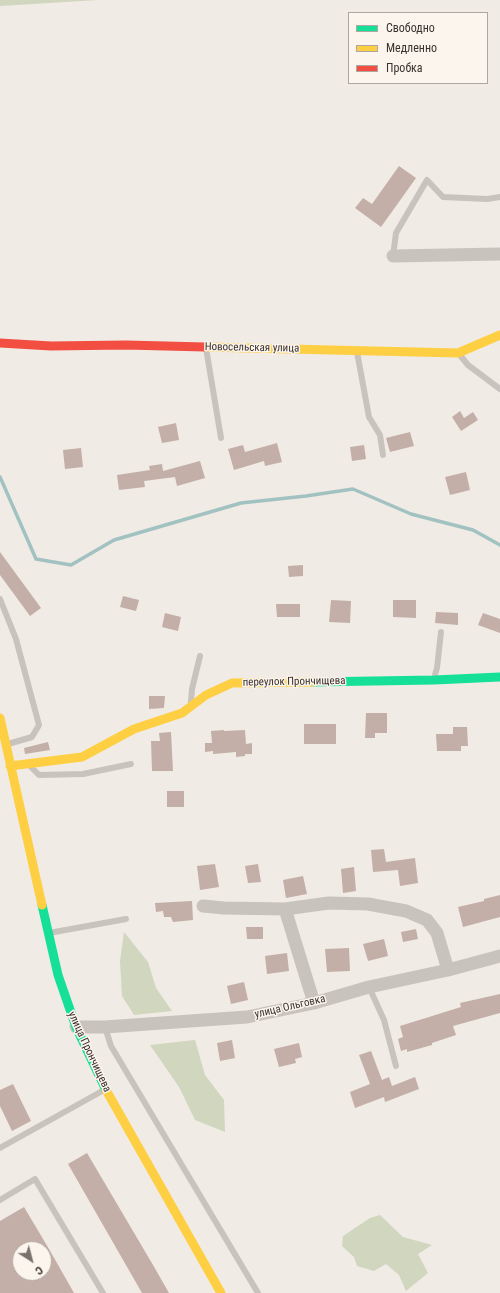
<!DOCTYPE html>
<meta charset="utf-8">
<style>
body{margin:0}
#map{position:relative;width:500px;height:1293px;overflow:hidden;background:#f0ebe5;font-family:"Roboto Condensed",sans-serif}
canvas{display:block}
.legend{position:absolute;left:348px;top:12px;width:140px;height:72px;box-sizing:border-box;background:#fbf5ee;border:1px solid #aea6a0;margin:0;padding:5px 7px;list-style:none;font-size:12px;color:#3b302b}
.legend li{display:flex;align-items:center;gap:8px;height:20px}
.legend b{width:20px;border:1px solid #aea6a0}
.north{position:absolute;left:12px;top:1241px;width:40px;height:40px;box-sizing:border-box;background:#fbf5ee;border:1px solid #aea6a0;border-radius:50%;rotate:144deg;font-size:11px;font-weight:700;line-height:16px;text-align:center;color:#3b302b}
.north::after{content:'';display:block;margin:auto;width:14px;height:18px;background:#7a716c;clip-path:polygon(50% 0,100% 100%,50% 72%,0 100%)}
</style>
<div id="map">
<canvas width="500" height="1293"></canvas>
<ul class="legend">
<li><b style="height:5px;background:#16e098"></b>Свободно</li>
<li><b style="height:5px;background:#ffcf43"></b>Медленно</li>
<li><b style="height:5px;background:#f24e42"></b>Пробка</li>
</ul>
<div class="north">С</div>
</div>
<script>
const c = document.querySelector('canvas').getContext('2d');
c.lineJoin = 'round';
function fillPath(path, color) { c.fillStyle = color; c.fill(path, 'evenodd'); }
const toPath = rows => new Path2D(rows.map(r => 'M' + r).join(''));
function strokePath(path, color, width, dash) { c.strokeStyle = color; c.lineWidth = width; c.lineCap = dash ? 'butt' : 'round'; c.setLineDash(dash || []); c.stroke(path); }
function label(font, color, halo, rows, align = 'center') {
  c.font = font + ' "Roboto Condensed",sans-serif'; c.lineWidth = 3; c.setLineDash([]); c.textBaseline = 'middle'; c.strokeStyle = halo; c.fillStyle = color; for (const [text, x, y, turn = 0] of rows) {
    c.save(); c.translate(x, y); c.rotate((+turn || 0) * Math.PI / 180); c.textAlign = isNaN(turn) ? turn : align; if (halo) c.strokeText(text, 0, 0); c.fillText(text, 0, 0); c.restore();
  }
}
fillPath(toPath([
 [0,0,98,0,0,6],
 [124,932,148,962,156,988,172,1011,134,1015,122,996,120,961],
 [195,1040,205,1075,224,1100,225,1132,195,1120,179,1087,150,1045],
 [380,1215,403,1237,432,1245,418,1254,428,1273,406,1291,399,1275,386,1264,374,1271,357,1266,354,1257,342,1246,343,1236,370,1218]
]), '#d1d6bf');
strokePath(toPath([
 [0,477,36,559,71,565,114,540,241,503,306,496,353,489,411,514,473,530,500,545]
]), '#a1c2c1', 3.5);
fillPath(toPath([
 [399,166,416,178,381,227,355,208,363,198,372,204],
 [460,411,464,418,473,412,478,420,461,431,452,417],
 [176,423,179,440,162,443,158,427],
 [410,432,414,446,390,452,386,438],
 [277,443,282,462,265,466,264,461,234,470,228,449,243,445,245,452],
 [364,445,366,459,352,461,350,447],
 [81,448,83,467,65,469,63,450],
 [200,461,205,478,177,486,175,477,144,481,145,487,119,490,117,475,150,470,149,466,162,464,163,471],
 [466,472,470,490,450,495,445,477],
 [0,552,41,608,30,616,0,575],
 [303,565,303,576,289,577,288,566],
 [123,596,139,600,136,611,120,607],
 [331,600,351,601,350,623,329,622],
 [393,600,416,600,416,618,393,617],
 [276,604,300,604,300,617,277,617],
 [436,612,458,613,458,625,435,623],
 [165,613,181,617,178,631,162,627],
 [483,613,500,619,500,633,478,625],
 [149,696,165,696,164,708,149,709],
 [366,713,387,713,387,733,375,733,375,738,365,738],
 [304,724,336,724,336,744,304,744],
 [453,727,467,727,468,746,461,746,461,751,437,751,436,734,453,734],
 [224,730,224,731,245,730,246,744,252,743,252,754,245,754,245,756,236,757,236,752,213,754,213,751,205,752,205,743,212,743,211,731],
 [171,732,173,771,152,771,151,741,160,741,159,733],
 [48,742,50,750,25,754,24,748],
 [167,791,184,791,184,807,167,807],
 [384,849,386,862,415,858,418,883,400,886,398,870,373,872,371,850],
 [215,864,219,887,200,890,197,866],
 [258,864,261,882,248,883,245,866],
 [354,867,356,891,343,893,341,869],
 [303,876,307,894,286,898,283,880],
 [500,895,500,917,463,927,458,907,484,901,484,899],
 [192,901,193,920,173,922,171,917,164,917,163,911,156,912,155,903],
 [246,927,263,927,263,939,247,939],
 [416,929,418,939,403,942,401,932],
 [384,939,388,956,368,961,363,944],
 [349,948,350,971,327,972,325,949],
 [287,953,289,971,267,974,265,956],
 [244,982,248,1000,231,1004,227,986],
 [500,994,500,1013,453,1026,456,1035,432,1043,432,1045,407,1052,407,1049,401,1051,398,1039,403,1037,400,1026,461,1007,460,1003],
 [232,1040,235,1058,220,1061,217,1043],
 [299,1043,302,1057,295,1059,296,1063,279,1067,274,1049],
 [371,1051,382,1080,389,1077,392,1086,415,1077,419,1089,385,1102,384,1097,355,1108,350,1092,370,1084,359,1055],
 [13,1084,31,1121,12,1131,0,1106,0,1090],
 [87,1153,153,1265,169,1293,142,1293,68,1164],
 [24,1207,49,1249,74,1293,0,1293,0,1221],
 [20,1249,44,1249,44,1273,20,1273]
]), '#c3afa7');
strokePath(toPath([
 [393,256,396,233,427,180,443,197,487,199,500,197],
 [206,348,221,438],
 [357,352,369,417,380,435,383,455],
 [459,354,468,365,500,389],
 [0,599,16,639,39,725,32,737,8,744],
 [434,678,437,668,441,632],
 [191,702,192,689,200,656],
 [31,767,39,775,83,774,131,764],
 [49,933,126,919],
 [369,987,384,1020,396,1066],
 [105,1027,111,1046,258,1293],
 [0,1148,104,1090],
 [0,1200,35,1179,103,1293]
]), '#c9c3be', 6);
strokePath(toPath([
 [393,256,500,254],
 [203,906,224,908,285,909,329,903,368,904,406,911,427,920,437,933,448,970],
 [285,909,314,1003],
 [76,1027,105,1027,247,1017,314,1003,369,987,448,970,500,956]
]), '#c9c3be', 13);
strokePath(toPath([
 [312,682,434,680,500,677],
 [42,905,58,975,76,1027,106,1090]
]), '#16e098', 9);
strokePath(toPath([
 [205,347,458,353,500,335],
 [0,718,42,905],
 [10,766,82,757,134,729,182,713,206,695,232,683,312,682],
 [106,1090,221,1293]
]), '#ffcf43', 9);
strokePath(toPath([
 [0,343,51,346,126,345,205,347]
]), '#f24e42', 9);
label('11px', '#3b302b', '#fbf5ee', [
 ["Новосельская улица",252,348,1],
 ["переулок Прончищева",294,682,-1],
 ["улица Ольговка",290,1007,-13],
 ["улица Прончищева",89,1052,65]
]);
</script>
